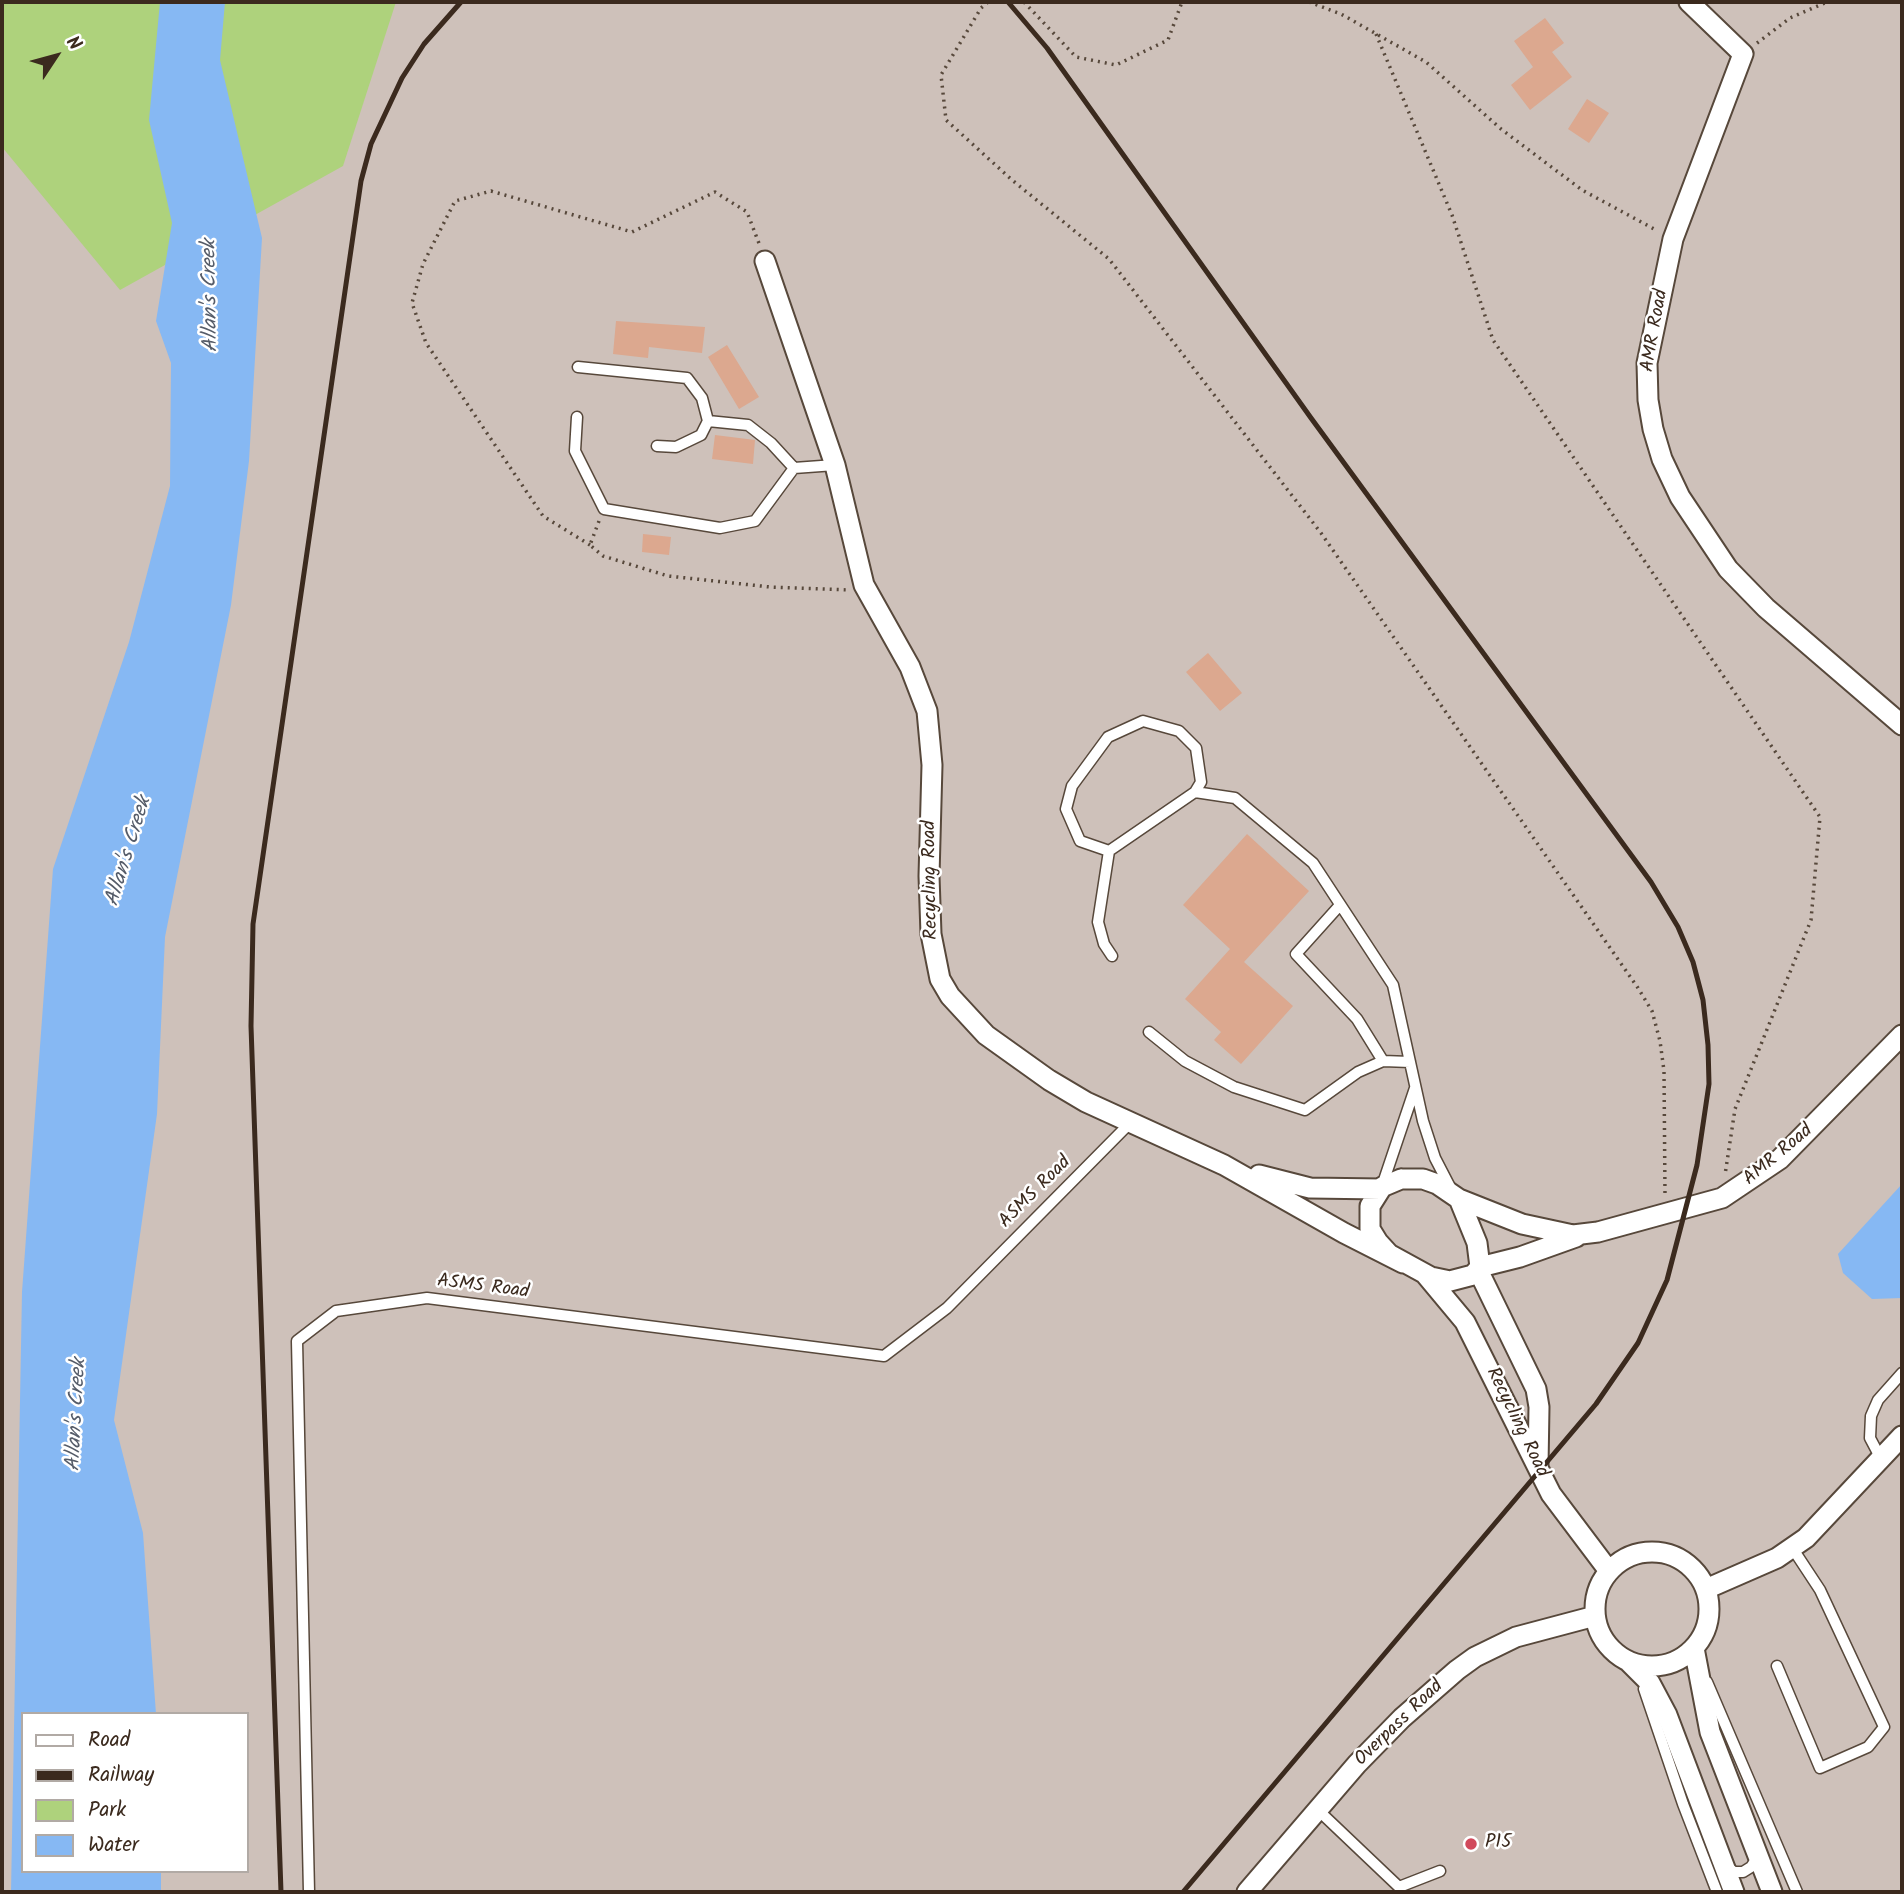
<!DOCTYPE html>
<style>
body{margin:0}
#map{position:relative;width:1904px;height:1894px;overflow:hidden;background:#f3f0dd;font-family:Kalam,sans-serif}
canvas{display:block}
.frame{position:absolute;inset:0;border:4px solid #3b2a1e;pointer-events:none}
.legend{position:absolute;left:21px;top:1712px;width:228px;height:161px;box-sizing:border-box;background:#fff;border:2px solid #b1aaa5;margin:0;padding:9px 12px;list-style:none;font-size:21px;color:#3b2a1e}
.legend li{display:flex;align-items:center;gap:14px;height:35px}
.legend b{width:35px;border:2px solid #b1aaa5}
.north{position:absolute;left:21px;top:21px;width:70px;height:70px;-webkit-text-stroke:5px #fff;paint-order:stroke;rotate:54deg;font-size:19px;font-weight:700;line-height:28px;text-align:center;color:#3b2a1e}
.north::after{content:'';display:block;margin:auto;width:24px;height:32px;background:#3b2a1e;clip-path:polygon(50% 0,100% 100%,50% 72%,0 100%)}
</style>
<div id="map">
<canvas width="1904" height="1894"></canvas>
<div class="frame"></div>
<ul class="legend">
<li><b style="height:9px;background:#fff"></b>Road</li>
<li><b style="height:9px;background:#3b2a1e"></b>Railway</li>
<li><b style="height:19px;background:#aed27c"></b>Park</li>
<li><b style="height:19px;background:#86b8f3"></b>Water</li>
</ul>
<div class="north">N</div>
</div>
<script>
const c = document.querySelector('canvas').getContext('2d');
c.lineJoin = 'round';
function fillPath(path, color) { c.fillStyle = color; c.fill(path, 'evenodd'); }
const toPath = rows => new Path2D(rows.map(r => 'M' + r).join(''));
function strokePath(path, color, width, dash) { c.strokeStyle = color; c.lineWidth = width; c.lineCap = dash ? 'butt' : 'round'; c.setLineDash(dash || []); c.stroke(path); }
function label(font, color, halo, rows, align = 'center') {
  c.font = font + ' Kalam,sans-serif'; c.lineWidth = 5; c.setLineDash([]); c.textBaseline = 'middle'; c.strokeStyle = halo; c.fillStyle = color; for (const [text, x, y, turn = 0] of rows) {
    c.save(); c.translate(x, y); c.rotate((+turn || 0) * Math.PI / 180); c.textAlign = isNaN(turn) ? turn : align; if (halo) c.strokeText(text, 0, 0); c.fillText(text, 0, 0); c.restore();
  }
}
fillPath(toPath([
 [2,2,1902,2,1902,1892,2,1892],
 [23,1714,247,1714,247,1871,23,1871]
]), '#cec1ba');
fillPath(toPath([
 [2,2,396,2,343,166,120,290,2,147]
]), '#aed27c');
fillPath(toPath([
 [160,2,225,2,220,60,262,238,249,461,231,605,165,937,157,1114,114,1420,143,1533,156,1714,23,1714,23,1871,161,1871,161,1892,11,1892,22,1292,53,869,129,642,170,486,171,363,156,321,172,223,149,120],
 [1902,1184,1902,1298,1872,1299,1843,1273,1838,1254]
]), '#86b8f3');
fillPath(toPath([
 [1545,18,1564,43,1552,52,1572,77,1530,110,1511,85,1533,67,1514,41],
 [1587,99,1609,113,1589,143,1568,129],
 [616,321,705,327,702,353,649,347,648,358,613,354],
 [727,345,759,397,739,409,708,357],
 [715,435,755,440,753,464,712,459],
 [643,534,671,537,669,555,642,552],
 [1208,653,1242,693,1220,711,1186,672],
 [1247,834,1309,891,1244,962,1293,1006,1241,1064,1214,1040,1221,1032,1185,999,1230,949,1183,905]
]), '#dca88f');
const service = toPath([
 [578,367,687,378,702,398,708,421,748,425,771,443,794,468],
 [577,417,575,451,604,509,720,528,755,521,794,468,835,465],
 [657,446,676,447,701,435,708,421],
 [1195,792,1201,782,1196,748,1179,731,1143,721,1108,737,1072,786,1066,809,1080,841,1109,851,1195,792,1235,798,1313,863,1393,985,1423,1121,1435,1158,1450,1187],
 [1109,851,1098,922,1104,944,1112,956],
 [1340,905,1296,954,1357,1019,1383,1061],
 [1149,1032,1185,1061,1234,1087,1305,1110,1358,1072,1383,1061,1410,1062],
 [1382,1186,1415,1088],
 [1880,1457,1870,1438,1871,1416,1878,1400,1902,1373],
 [1777,1666,1820,1768,1868,1747,1884,1727,1820,1590,1793,1549],
 [1707,1682,1797,1892],
 [1644,1689,1683,1804,1717,1892],
 [1318,1810,1399,1887,1440,1871],
 [1728,1867,1734,1872,1743,1872,1751,1867,1757,1858],
 [309,1892,297,1341,336,1311,427,1298,884,1356,947,1308,1131,1122]
]);
const minor = toPath([
 [1689,2,1743,54,1673,239,1647,363,1648,400,1653,429,1662,459,1680,497,1728,569,1766,608,1902,725],
 [765,261,835,465,864,585,910,667,927,711,932,765,929,876,931,934,940,979,950,996,986,1035,1049,1080,1086,1102,1224,1165,1344,1233,1403,1263],
 [1259,1175,1310,1188,1381,1189],
 [1401,1179,1423,1179,1437,1184,1459,1199,1477,1243,1480,1267,1473,1275,1450,1281,1431,1277,1389,1254,1378,1242,1370,1229,1370,1206,1382,1187,1401,1179],
 [1459,1199,1522,1224,1573,1235,1598,1232,1722,1198,1780,1159,1902,1035],
 [1480,1267,1520,1257,1576,1237],
 [1478,1270,1536,1389,1539,1407,1538,1466],
 [1425,1274,1465,1322,1551,1494,1609,1571],
 '1595 1609a57 57 0 1 1 114 0a57 57 0 1 1-114 0Z',
 [1706,1589,1777,1558,1806,1538,1902,1436],
 [1694,1648,1710,1732,1772,1892],
 [1628,1661,1650,1683,1667,1715,1734,1892],
 [1247,1892,1357,1764,1402,1718,1457,1670,1475,1657,1516,1637,1595,1616]
]);
strokePath(service, '#57483b', 13);
strokePath(minor, '#57483b', 23);
strokePath(toPath([
 [988,2,981,8,941,75,946,120,1012,180,1109,259,1321,533,1638,988,1652,1011,1660,1041,1664,1071,1665,1195],
 [1024,2,1076,57,1116,65,1168,40,1182,2],
 [1309,2,1341,14,1426,62,1501,129,1582,190,1656,230],
 [1376,34,1452,215,1493,340,1820,817,1811,920,1735,1109,1725,1175],
 [1757,43,1790,18,1827,2],
 [599,521,590,545,603,556,668,576,770,587,849,590],
 [590,545,543,516,426,343,412,303,423,264,455,201,491,191,632,232,715,192,747,212,760,246]
]), '#57483b', 3.5, [2, 5]);
strokePath(service, '#fff', 10);
strokePath(minor, '#fff', 19);
strokePath(toPath([
 [1008,2,1047,48,1311,418,1651,882,1678,927,1693,962,1703,1000,1708,1045,1709,1084,1697,1165,1667,1280,1638,1343,1596,1404,1183,1892],
 [281,1892,251,1026,253,924,361,181,371,144,402,78,424,44,461,2]
]), '#3b2a1e', 5);
for (const [x, y, r, color] of [
 [1471,1844,7,"#d1495b"]
]) { const dot = new Path2D(); dot.arc(x, y, r, 0, 2 * Math.PI); c.fillStyle = color; c.fill(dot); strokePath(dot, '#fff', 2.5); }
label('19px', '#3b2a1e', '#fff', [
 ["AMR Road",1656,331,-80],
 ["Recycling Road",932,880,-91],
 ["AMR Road",1779,1156,-40],
 ["ASMS Road",1036,1193,-45],
 ["ASMS Road",483,1288,7],
 ["Recycling Road",1516,1423,64],
 ["Overpass Road",1400,1724,-44]
]);
label('19px', '#3b2a1e', '#fff', [
 ["P15",1485,1844]
], 'left');
label('italic 21px', '#555c69', '#fff', [
 ["Allan's Creek",212,296,-91],
 ["Allan's Creek",130,852,-73],
 ["Allan's Creek",78,1415,-87]
]);
</script>
